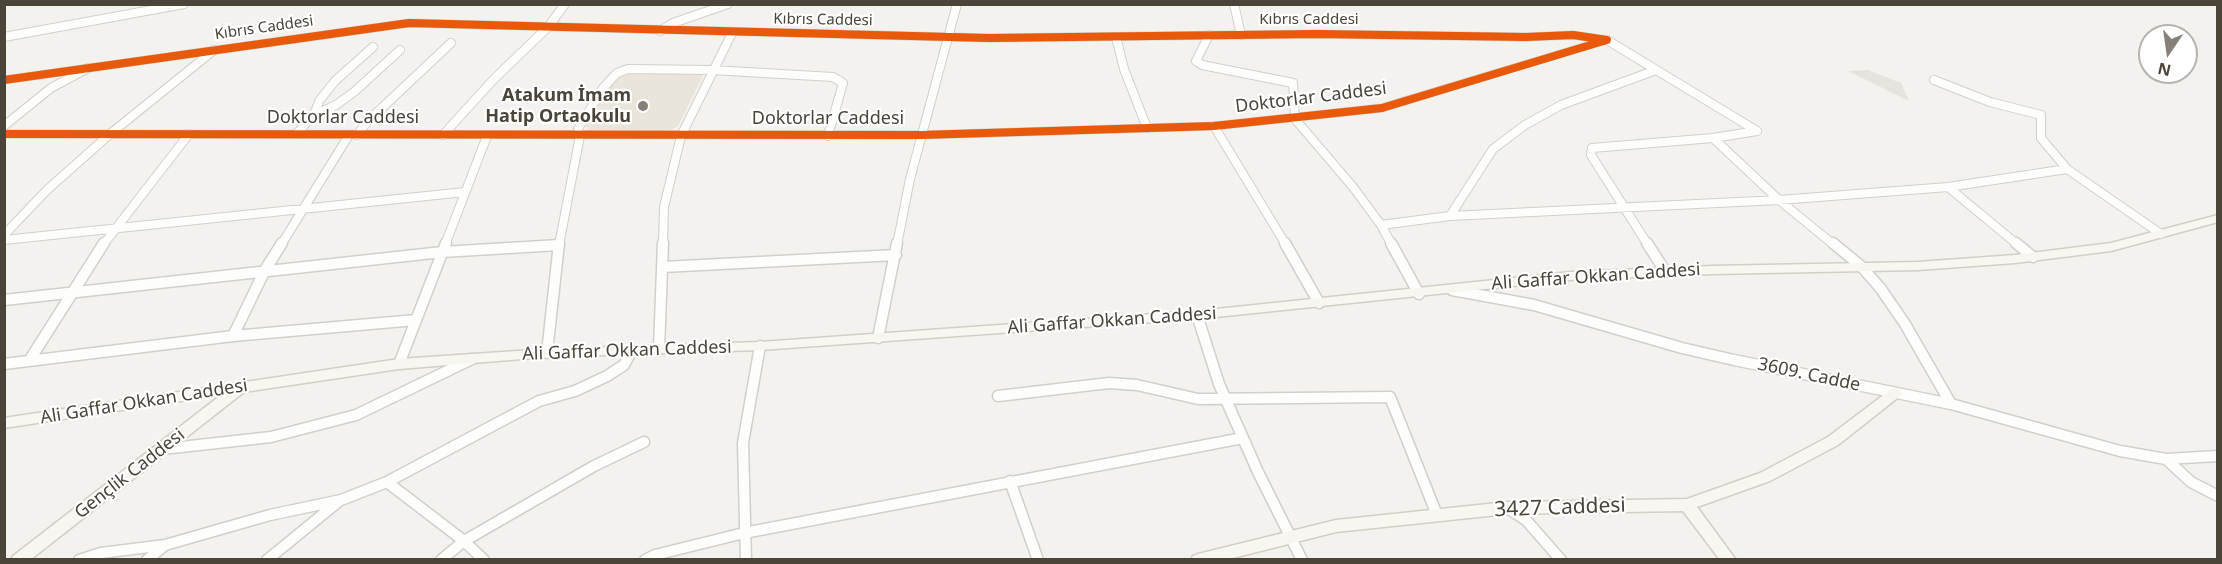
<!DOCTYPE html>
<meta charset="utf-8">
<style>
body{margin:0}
#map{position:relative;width:2222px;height:564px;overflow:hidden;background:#f4f2ee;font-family:"Noto Sans",sans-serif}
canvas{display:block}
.frame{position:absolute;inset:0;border:6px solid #4b4439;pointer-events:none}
.north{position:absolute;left:2138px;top:24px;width:60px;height:60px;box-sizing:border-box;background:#fff;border:2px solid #b7b4b0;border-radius:50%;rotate:193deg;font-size:16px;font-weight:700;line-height:24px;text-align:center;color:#4b4439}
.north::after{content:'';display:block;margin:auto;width:21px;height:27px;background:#868178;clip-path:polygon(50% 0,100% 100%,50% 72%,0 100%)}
</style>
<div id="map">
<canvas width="2222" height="564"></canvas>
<div class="frame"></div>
<div class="north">N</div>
</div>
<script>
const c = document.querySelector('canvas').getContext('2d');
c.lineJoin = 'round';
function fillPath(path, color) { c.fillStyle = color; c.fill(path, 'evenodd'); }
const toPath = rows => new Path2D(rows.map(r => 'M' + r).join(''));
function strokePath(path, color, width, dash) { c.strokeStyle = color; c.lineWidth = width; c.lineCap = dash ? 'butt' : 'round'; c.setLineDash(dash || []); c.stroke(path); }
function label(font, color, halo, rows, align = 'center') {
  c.font = font + ' "Noto Sans",sans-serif'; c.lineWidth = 4.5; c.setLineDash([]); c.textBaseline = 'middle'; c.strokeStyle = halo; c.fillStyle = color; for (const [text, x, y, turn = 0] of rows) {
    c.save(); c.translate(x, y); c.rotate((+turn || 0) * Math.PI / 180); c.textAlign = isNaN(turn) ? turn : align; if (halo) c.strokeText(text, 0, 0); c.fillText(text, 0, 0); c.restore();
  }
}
fillPath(toPath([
 [636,71,700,73,703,76,678,126,671,130,589,130,586,125,609,87,620,77]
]), '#eae5da');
fillPath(toPath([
 [1868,70,1901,83,1909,101,1848,71]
]), '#e6e3df');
const streetFar1 = toPath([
 [1234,4,1241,35],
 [660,31,673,23,728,4],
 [1209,35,1196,61,1202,65,1293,83,1295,119,1353,187,1381,225,1392,245],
 [4,37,184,4],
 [1116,37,1124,69,1147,128],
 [1607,40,1757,131],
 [1934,80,1990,102,2041,115,2041,138,2067,169,2161,234],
 [314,115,319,101,335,81,373,47],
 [4,126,51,88,88,68],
 [1214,126,1286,245],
 [296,134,314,115,336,105,354,92,400,50],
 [357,135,368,121,451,43],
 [443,135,493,80,548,27,565,4],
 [1713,138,1779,200,1834,245],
 [1948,187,2018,245],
 [1450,216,1779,200,1948,187,2067,169],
 [1381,225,1450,216,1493,149,1525,125,1561,105,1656,70],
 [4,235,47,190,110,134,214,50],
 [4,240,465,192],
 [103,245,189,134],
 [281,245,349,135],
 [445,245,487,136],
 [559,245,580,136,578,129,603,88,617,73,628,69,712,70,833,77,843,83,828,136],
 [663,245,664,207,681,136,732,33],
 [897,245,910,179,957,4],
 [1648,245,1591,155,1592,148,1713,138,1757,131]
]);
const street = toPath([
 [1285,243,1319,303],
 [1391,243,1419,294],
 [1647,243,1665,271],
 [1833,243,1862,267,1881,289,1905,324,1951,404],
 [2016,243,2033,257],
 [663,267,896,255],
 [1452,290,1534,305,1682,348,1734,360,1951,404,2120,451,2166,459,2218,456],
 [4,300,442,252,559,245],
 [1197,315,1219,384,1258,472,1302,560],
 [233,336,265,270,282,243],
 [878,338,897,243],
 [659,348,663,243],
 [547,353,559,243],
 [29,361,104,243],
 [4,364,233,336,416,320],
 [399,364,446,243],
 [998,396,1109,383,1137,385,1198,399,1390,397,1437,515],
 [163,449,271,437,356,415,472,359],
 [2166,459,2191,482,2218,496],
 [1010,481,1038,560],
 [387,482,464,541,484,560],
 [1507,508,1526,520,1561,560],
 [79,560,101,553,165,545,270,515,341,500,387,482,539,401,575,391,607,376,624,365,632,350],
 [147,560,164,546],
 [267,560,338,502],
 [441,560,464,541,594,466,644,442],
 [645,560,655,555,744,533,1243,438],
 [746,560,743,443,760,346]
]);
const secondary = toPath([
 [409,20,989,35,1317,31,1526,34,1573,32,1607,37,1612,40,1382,111,1214,129,921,138,4,137,4,131,921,132,1214,123,1381,105,1594,41,1573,38,1526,40,1317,37,989,41,409,26,4,83,4,77,409,20],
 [2218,215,2218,222,2111,251,2015,263,1918,270,1712,274,1571,280,1197,319,760,350,547,357,399,369,244,392,30,560,11,560,13,556,221,395,4,428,4,418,399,359,547,349,760,342,1197,311,1571,272,1712,266,1918,262,2015,255,2111,243,2218,215],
 [1895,388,1900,390,1902,393,1900,396,1838,445,1770,481,1697,507,1736,560,1720,560,1683,511,1507,514,1336,532,1225,560,1191,560,1193,556,1198,554,1336,520,1507,502,1687,499,1760,473,1828,437,1890,390,1895,388]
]);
strokePath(streetFar1, '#d2d0cb', 10);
strokePath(street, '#d2d0cb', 13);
strokePath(secondary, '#d3cfc5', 3);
strokePath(streetFar1, '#fdfdfc', 8);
strokePath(street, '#fdfdfc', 10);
fillPath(secondary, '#f7f6f1');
strokePath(toPath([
 [4,80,409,23,989,38,1317,34,1526,37,1573,35,1607,40,1382,108,1214,126,921,135,4,134]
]), '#e8590c', 8);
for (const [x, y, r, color] of [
 [643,106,6,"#868178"]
]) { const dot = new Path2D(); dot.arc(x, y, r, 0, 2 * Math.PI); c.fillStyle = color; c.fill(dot); strokePath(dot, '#fff', 2); }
label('15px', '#4b4439', '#fff', [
 ["Kıbrıs Caddesi",823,20,1],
 ["Kıbrıs Caddesi",1309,20],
 ["Kıbrıs Caddesi",264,28,-8]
]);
label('bold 18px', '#4b4439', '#fff', [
 ["Atakum İmam",631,96],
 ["Hatip Ortaokulu",631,117]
], 'right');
label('18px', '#4b4439', '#fff', [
 ["Doktorlar Caddesi",1311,98,-7],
 ["Doktorlar Caddesi",343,118],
 ["Doktorlar Caddesi",828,119],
 ["Ali Gaffar Okkan Caddesi",1596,277,-4],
 ["Ali Gaffar Okkan Caddesi",1112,321,-4],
 ["Ali Gaffar Okkan Caddesi",627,351,-2],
 ["3609. Cadde",1809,375,12],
 ["Ali Gaffar Okkan Caddesi",144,402,-9],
 ["Gençlik Caddesi",130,474,-38]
]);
label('21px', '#4b4439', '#fff', [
 ["3427 Caddesi",1560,508,-2]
]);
</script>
